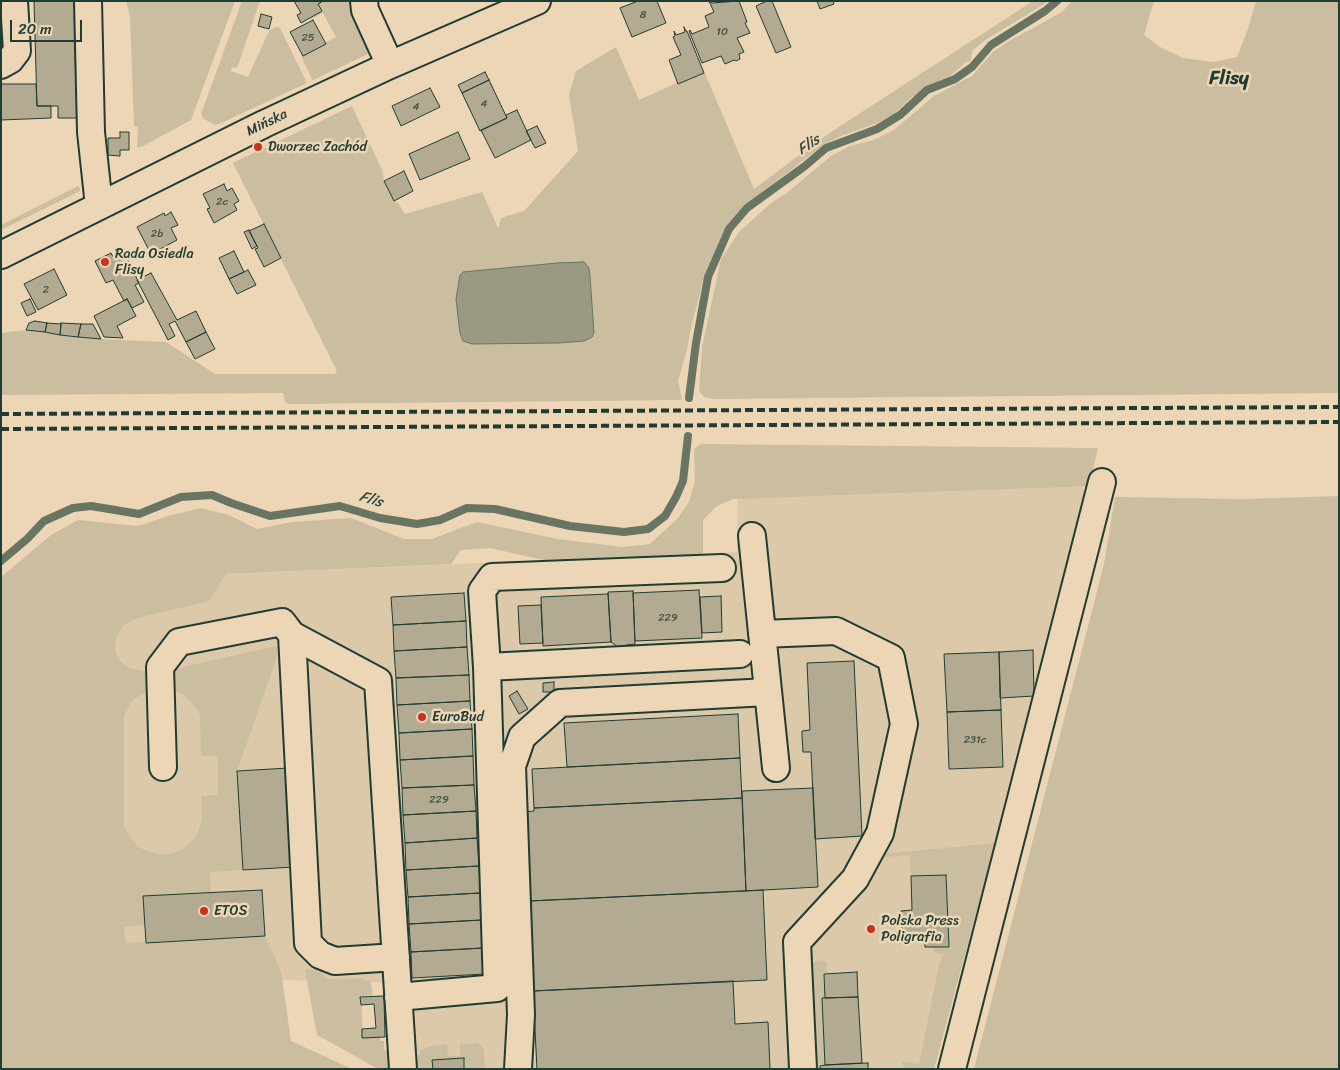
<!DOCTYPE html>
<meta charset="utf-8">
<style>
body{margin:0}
#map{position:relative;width:1340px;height:1070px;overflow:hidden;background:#ecd6b5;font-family:Sriracha,sans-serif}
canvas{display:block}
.frame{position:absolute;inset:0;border:2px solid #1f3d34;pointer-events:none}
.scale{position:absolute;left:10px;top:20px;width:72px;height:22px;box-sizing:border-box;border:2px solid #1f3d34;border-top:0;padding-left:6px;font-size:15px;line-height:18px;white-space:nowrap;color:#1f3d34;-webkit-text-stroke:4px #ecd6b5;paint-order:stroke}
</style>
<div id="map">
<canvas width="1340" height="1070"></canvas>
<div class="frame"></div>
<div class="scale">20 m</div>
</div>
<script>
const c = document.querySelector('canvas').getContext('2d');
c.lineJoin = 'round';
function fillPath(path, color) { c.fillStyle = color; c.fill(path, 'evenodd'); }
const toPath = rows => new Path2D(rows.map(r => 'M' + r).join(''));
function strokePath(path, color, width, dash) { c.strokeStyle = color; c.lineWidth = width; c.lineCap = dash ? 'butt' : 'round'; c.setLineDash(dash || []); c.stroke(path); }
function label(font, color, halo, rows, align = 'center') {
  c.font = font + ' Sriracha,sans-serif'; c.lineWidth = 5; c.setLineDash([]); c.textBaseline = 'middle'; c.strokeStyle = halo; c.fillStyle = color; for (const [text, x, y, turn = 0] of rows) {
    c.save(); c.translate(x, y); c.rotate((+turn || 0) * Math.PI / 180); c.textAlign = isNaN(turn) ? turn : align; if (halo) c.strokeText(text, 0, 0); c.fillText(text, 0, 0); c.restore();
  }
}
fillPath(toPath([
 [1082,467,1085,507,934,1069,416,1069,409,983,92,976,89,580,737,552,738,476]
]), '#dbc9aa');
fillPath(toPath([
 [126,1,235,1,191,120,141,147,137,147,138,127,134,126,130,16],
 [242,1,260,1,237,68,232,67,231,71,248,77,269,31,276,27,280,28,307,83,313,81,301,56,336,37,323,13,311,19,310,18,322,11,318,4,323,1,350,1,372,48,372,52,368,54,307,83,221,123,215,125,204,119,201,114],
 [1033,1,1049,1,987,39,973,50,970,61,965,63,949,77,940,80,923,93,912,97,893,115,877,123,841,136,823,145,765,190,736,215,722,234,704,276,696,309,692,322,687,350,678,381,682,399,681,400,290,404,285,402,283,393,1,395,1,333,26,330,101,339,166,342,215,374,335,374,337,371,233,163,352,106,383,172,384,181,394,201,398,203,405,214,482,192,498,228,501,218,524,211,578,151,569,95,576,71,616,47,639,100,704,71,754,189,825,136],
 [1072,1,1154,1,1144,35,1160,47,1183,58,1213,62,1237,57,1248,29,1256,1,1339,1,1339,393,712,399,704,397,699,391,702,347,721,259,739,232,771,203,788,192,831,156,850,146,874,140,894,130,934,96,972,76,993,52,1006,43,1062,12],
 [78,186,80,188,80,191,1,230,1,225],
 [701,444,1098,448,1089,486,733,499,717,506,703,520,703,562,570,566,490,548,461,550,451,564,226,574,209,601,138,618,123,625,116,637,115,651,119,660,129,668,151,673,152,688,134,699,126,710,124,718,124,826,128,835,137,845,144,850,161,855,171,854,180,851,193,840,198,833,202,819,201,796,218,795,218,756,201,756,200,715,197,709,187,698,181,693,170,690,170,670,281,645,237,771,243,870,210,872,211,893,144,896,145,925,124,927,126,943,265,936,281,971,291,1041,352,1069,1,1069,1,577,51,535,78,520,138,526,168,516,201,508,229,515,257,529,292,522,351,518,404,539,432,539,477,522,558,539,622,547,650,544,677,519,689,502,695,481,694,449],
 [1339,496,1339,1069,974,1069,1104,564,1115,497,1243,499],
 [995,843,934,1069,905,1069,902,1063,904,1062,919,1064,939,965,943,955,933,952,934,947,949,946,946,876,911,876,910,855,884,857,884,854],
 [824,960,827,963,827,974,824,974,825,998,822,999,825,1065,820,1066,820,1069,817,1069,812,965,815,961],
 [310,969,321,972,327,979,362,978,364,980,370,980,373,995,361,996,363,1037,380,1036,380,1041,384,1041,384,1050,390,1051,391,1066,387,1069,378,1069,317,1035,305,970],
 [478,1043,484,1050,485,1069,464,1069,463,1058,433,1060,433,1069,418,1069,417,1059,421,1050,427,1047,447,1044,448,1056,460,1056,460,1044]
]), '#cabda0');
const water = toPath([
 [584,262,589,268,590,277,594,333,592,337,584,341,558,343,472,344,463,341,460,333,456,299,460,275,463,272,557,263,584,262]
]);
fillPath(water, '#9a9a82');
strokePath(water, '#697563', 1);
strokePath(toPath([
 [689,398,696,343,708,277,729,229,747,208,805,166,826,148,877,129,900,115,927,90,955,79,972,67,991,45,1045,11,1057,1],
 [1,561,27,539,44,521,73,508,91,506,139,514,181,497,212,495,231,503,270,516,340,506,380,518,417,524,440,520,467,508,495,509,570,526,624,532,648,529,665,516,676,497,683,481,688,436]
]), '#697563', 8);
const building = toPath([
 [34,1,74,1,76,91,80,91,79,118,58,118,58,106,37,106,34,1],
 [294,1,323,1,318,4,322,11,301,23,297,15,301,13,294,1],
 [638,1,657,1,666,23,632,37,620,8,638,1],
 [709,1,712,3,739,1,747,22,745,23,750,33,737,38,744,52,739,54,740,59,736,61,734,60,725,64,721,56,702,63,689,31,690,30,692,34,709,27,705,16,714,12,709,1],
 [767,1,772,1,791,47,776,53,756,6,767,1],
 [817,1,833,1,834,4,820,9,817,1],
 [261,14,272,17,269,29,258,26,261,14],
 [313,20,326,44,303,56,290,32,313,20],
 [684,27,686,31,687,31,704,73,678,84,669,60,681,55,673,37,675,36,674,31,676,35,685,32,684,27],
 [485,72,489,80,462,93,458,85,485,72],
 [489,80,507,118,480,131,462,93,489,80],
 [1,84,36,84,37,106,51,106,51,118,1,120,1,84],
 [430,88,440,107,401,126,392,106,430,88],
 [517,110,531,140,495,158,481,130,507,118,506,115,517,110],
 [537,126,546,143,535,148,526,131,537,126],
 [120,132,129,132,129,150,120,150,120,156,108,155,108,138,120,138,120,132],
 [458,132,470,159,420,180,409,154,458,132],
 [404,171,413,191,394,201,384,181,404,171],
 [224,184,227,191,232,188,239,201,234,204,237,210,214,223,207,209,210,208,203,194,224,184],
 [171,212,178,225,171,228,177,240,151,254,137,227,164,213,165,216,171,212],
 [264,224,281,258,264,267,255,249,258,248,249,231,264,224],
 [249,230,257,246,252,249,244,232,249,230],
 [234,251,244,272,229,279,219,258,234,251],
 [124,252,139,283,135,285,144,302,132,308,127,299,124,301,113,280,106,283,95,261,111,253,113,257,124,252],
 [54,269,67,295,38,310,24,284,54,269],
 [248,270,256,285,237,294,229,279,248,270],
 [151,273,177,320,196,311,206,332,186,342,175,321,169,324,175,336,168,340,137,280,151,273],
 [30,299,36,312,27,316,21,303,30,299],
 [127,299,136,316,117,326,123,338,104,337,94,316,127,299],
 [35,321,47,323,45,332,26,330,29,323,35,321],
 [47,323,61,324,60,335,45,332,47,323],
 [61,323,81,324,78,337,60,335,61,323],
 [81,324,93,324,101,339,78,337,81,324],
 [206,332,215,349,195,359,186,342,206,332],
 [699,590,702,638,635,641,633,593,699,590],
 [633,591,635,644,627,645,621,649,611,642,608,592,633,591],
 [464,593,466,621,393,625,391,597,464,593],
 [608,594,611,642,543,646,541,597,608,594],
 [721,596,722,632,702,633,700,597,721,596],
 [541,605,543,643,520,644,518,606,541,605],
 [466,621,467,647,394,651,393,625,466,621],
 [467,647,469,675,396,678,394,651,467,647],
 [1033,650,1034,696,1000,698,999,652,1033,650],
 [999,652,1001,710,947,712,944,654,999,652],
 [854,661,862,836,815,839,811,752,803,752,802,736,802,731,810,730,807,663,854,661],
 [469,675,470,701,397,705,396,678,469,675],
 [554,682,554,692,543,692,543,683,554,682],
 [517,691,528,709,519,714,509,696,517,691],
 [470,701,472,729,399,733,397,705,470,701],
 [1001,710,1003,767,949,769,947,712,1001,710],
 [738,714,740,758,567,767,564,723,738,714],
 [472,729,473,756,400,760,399,733,472,729],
 [473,756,474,785,402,788,400,760,473,756],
 [740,758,742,798,534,808,532,769,740,758],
 [289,768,294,867,243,870,237,771,289,768],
 [474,785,476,811,403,815,402,788,474,785],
 [813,788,818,887,746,891,742,791,813,788],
 [742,798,746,891,529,901,525,812,534,811,534,808,742,798],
 [476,811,477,838,405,843,403,815,476,811],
 [477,838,479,866,406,870,405,843,477,838],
 [479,866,480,893,408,897,406,870,479,866],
 [946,875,949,947,925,947,925,934,902,935,901,911,912,910,911,876,946,875],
 [262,890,265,936,146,943,143,896,262,890],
 [763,890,767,980,533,991,529,901,763,890],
 [480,893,482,920,409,924,408,897,480,893],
 [482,920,483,948,411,952,409,924,482,920],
 [483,948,485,974,412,978,411,952,483,948],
 [857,972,858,997,825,998,824,974,857,972],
 [733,981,735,1024,768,1022,770,1069,537,1069,533,991,733,981],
 [384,996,385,1037,362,1038,362,1029,376,1028,374,1004,361,1005,360,997,384,996],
 [858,997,862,1063,825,1065,822,998,858,997],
 [464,1058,464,1069,433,1069,432,1060,464,1058],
 [868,1063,868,1069,820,1069,820,1066,825,1065,868,1063]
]);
fillPath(building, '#b3ab91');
strokePath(building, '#1f3d34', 1);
const minor = toPath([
 [88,1,91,132,99,206],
 [364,1,365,10,390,65],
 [1,65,10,60,17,51,14,1],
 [1,255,264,124,390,65,537,1],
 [752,536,776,768],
 [762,634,836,631,891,658,904,724,880,833,855,879,797,942,803,1069],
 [292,635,378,681,403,1069],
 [487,667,740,654],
 [163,767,160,667,179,642,282,622,292,635,308,943,320,955,335,961,396,957],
 [398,997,497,988,487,667,482,591,492,577,722,568],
 [518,1069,521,1015,512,766,522,737,560,703,768,692],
 [952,1069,1102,482]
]);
strokePath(minor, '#1f3d34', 30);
strokePath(minor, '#ecd6b5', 26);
strokePath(toPath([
 [1,414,1339,407],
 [1,429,1339,422]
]), '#1f3d34', 4, [8, 4]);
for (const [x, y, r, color] of [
 [258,147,5,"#c8321e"],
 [105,262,5,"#c8321e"],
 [422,717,5,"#c8321e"],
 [204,911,5,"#c8321e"],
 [871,929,5,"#c8321e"]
]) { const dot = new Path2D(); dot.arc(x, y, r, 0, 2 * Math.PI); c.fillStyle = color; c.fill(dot); strokePath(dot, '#ecd6b5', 2); }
label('11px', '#44584b', null, [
 ["8",643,15],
 ["10",722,32],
 ["25",308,38],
 ["4",484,104],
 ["4",416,107],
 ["2c",222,202],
 ["2b",157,234],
 ["2",46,290],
 ["229",668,618],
 ["231c",975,740],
 ["229",439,800]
]);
label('14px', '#1f3d34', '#ecd6b5', [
 ["Mińska",267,123,-26]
]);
label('14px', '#1f3d34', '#ecd6b5', [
 ["Dworzec Zachód",268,147],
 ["Rada Osiedla",115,254],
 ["Flisy",115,270],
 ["EuroBud",432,717],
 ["ETOS",214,911],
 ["Polska Press",881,921],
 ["Poligrafia",881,937]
], 'left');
label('italic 15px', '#314b40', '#ecd6b5', [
 ["Flis",809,145,-34],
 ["Flis",371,500,16]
]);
label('bold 19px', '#1f3d34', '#ecd6b5', [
 ["Flisy",1229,79]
]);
</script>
